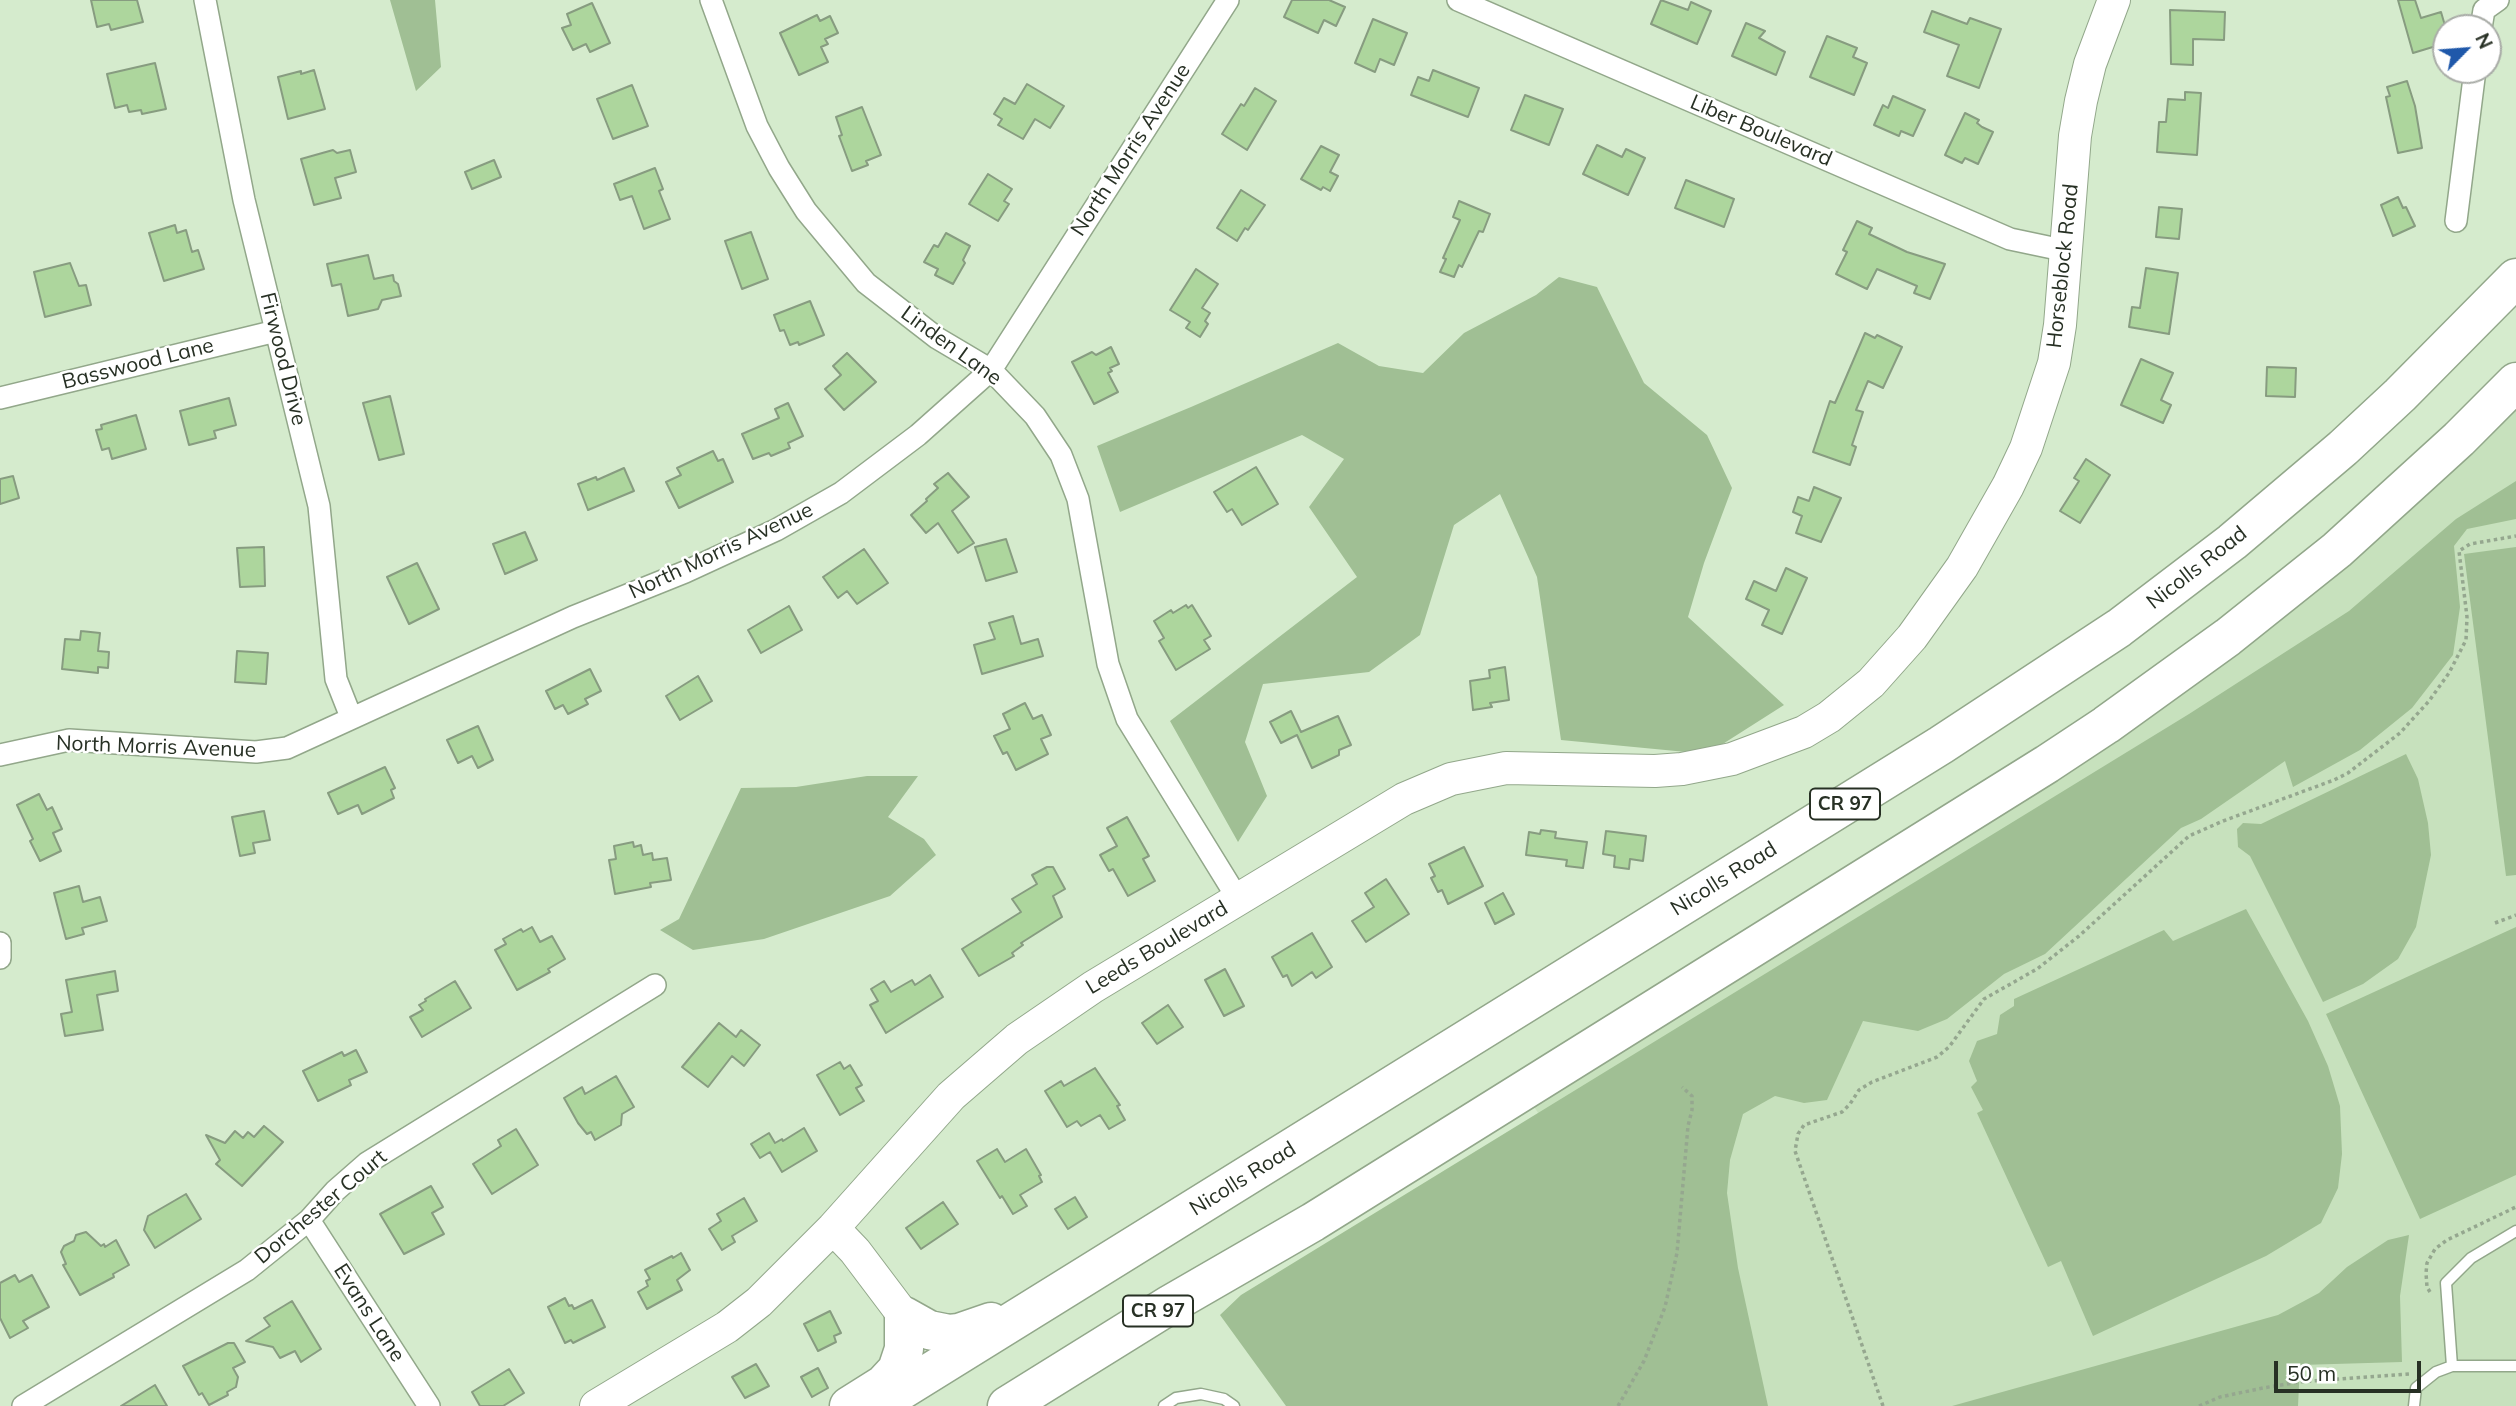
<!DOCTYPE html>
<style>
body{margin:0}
#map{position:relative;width:2516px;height:1406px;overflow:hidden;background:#d5ebcd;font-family:Mulish,sans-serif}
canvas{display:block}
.north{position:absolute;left:2432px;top:14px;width:70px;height:70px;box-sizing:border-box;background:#fff;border:2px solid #a9aca7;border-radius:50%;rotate:65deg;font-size:19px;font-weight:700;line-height:28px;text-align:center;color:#273024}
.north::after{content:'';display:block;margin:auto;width:24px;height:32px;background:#1f58aa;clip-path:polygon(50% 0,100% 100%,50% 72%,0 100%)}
.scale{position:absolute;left:2274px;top:1361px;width:147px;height:32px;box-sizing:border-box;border:4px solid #273024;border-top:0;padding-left:9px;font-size:21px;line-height:24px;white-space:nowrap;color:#273024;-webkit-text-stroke:5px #fff;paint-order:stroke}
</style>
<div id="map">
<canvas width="2516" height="1406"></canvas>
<div class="north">N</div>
<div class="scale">50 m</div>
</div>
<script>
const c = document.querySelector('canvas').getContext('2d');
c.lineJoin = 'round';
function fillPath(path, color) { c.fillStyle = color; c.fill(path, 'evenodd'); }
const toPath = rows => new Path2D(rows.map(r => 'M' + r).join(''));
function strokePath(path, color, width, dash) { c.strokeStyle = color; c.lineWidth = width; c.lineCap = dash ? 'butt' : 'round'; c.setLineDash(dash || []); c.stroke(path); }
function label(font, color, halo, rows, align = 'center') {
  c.font = font + ' Mulish,sans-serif'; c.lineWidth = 5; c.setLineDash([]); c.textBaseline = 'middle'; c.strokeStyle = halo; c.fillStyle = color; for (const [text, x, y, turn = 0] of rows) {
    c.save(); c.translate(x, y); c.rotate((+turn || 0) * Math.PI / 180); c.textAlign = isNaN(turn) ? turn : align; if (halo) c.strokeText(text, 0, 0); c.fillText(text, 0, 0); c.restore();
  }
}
fillPath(toPath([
 [2516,382,2516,1406,1731,1406,1523,1090,2047,764]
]), '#c7e1bd');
fillPath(toPath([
 [390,0,435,0,441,67,416,91],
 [1559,277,1597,287,1644,383,1707,435,1732,488,1704,563,1688,617,1784,705,1707,754,1561,740,1537,577,1500,494,1454,525,1420,635,1369,672,1263,684,1245,742,1267,796,1238,842,1170,721,1357,577,1309,507,1344,459,1302,435,1120,512,1097,446,1191,407,1338,343,1379,366,1423,373,1464,333,1536,295],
 [2516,481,2516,519,2467,529,2454,546,2460,607,2453,655,2412,708,2360,750,2293,787,2285,761,2201,819,2181,828,2045,954,2004,974,1947,1019,1918,1031,1863,1021,1827,1100,1804,1103,1775,1096,1743,1114,1730,1160,1727,1193,1738,1268,1768,1406,1286,1406,1220,1315,1241,1295,2189,714,2349,611,2456,519],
 [2516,547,2516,875,2506,876,2464,554],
 [2406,754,2418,779,2428,823,2431,855,2416,927,2398,959,2363,984,2323,1002,2250,856,2238,847,2237,829,2243,823,2261,824],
 [867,776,918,776,888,817,924,839,936,855,890,896,764,939,693,950,660,930,679,919,741,788,796,787],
 [2246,909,2308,1021,2328,1066,2340,1106,2342,1154,2338,1188,2321,1223,2266,1256,2093,1336,2061,1261,2048,1267,1977,1113,1983,1110,1971,1087,1977,1081,1969,1061,1977,1041,1997,1034,2000,1015,2014,1006,2014,999,2164,930,2173,941],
 [2516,927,2516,1175,2420,1219,2326,1014],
 [2409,1235,2400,1296,2402,1362,2300,1365,2298,1406,1952,1406,2278,1315,2319,1293,2347,1267,2388,1240]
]), '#a0bf94');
const building = toPath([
 [91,0,137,0,143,22,111,30,109,24,97,27,91,0],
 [1292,0,1329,0,1345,7,1336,26,1324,20,1318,33,1284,17,1292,0],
 [1661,0,1688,10,1691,2,1711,11,1697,44,1651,24,1661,0],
 [2398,0,2415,0,2421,18,2441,12,2446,29,2446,43,2413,53,2398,0],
 [592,3,610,43,590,52,586,44,573,50,562,28,571,25,567,14,592,3],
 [2170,10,2225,12,2224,40,2193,39,2193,65,2171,64,2170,10],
 [1932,11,1967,24,1970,18,2001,29,1979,88,1947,76,1959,45,1924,32,1932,11],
 [817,15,820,21,830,16,838,33,825,39,828,44,821,47,828,62,799,75,780,33,817,15],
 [1373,19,1407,33,1394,65,1380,59,1375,72,1355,63,1373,19],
 [1746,23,1765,31,1759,38,1785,52,1776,75,1732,56,1746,23],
 [1827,36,1857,48,1853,57,1867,63,1854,95,1810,77,1827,36],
 [155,63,166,109,142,114,141,110,129,112,127,105,115,108,107,74,155,63],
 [314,70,325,109,288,119,278,77,301,71,301,74,314,70],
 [1433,70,1479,88,1468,117,1411,95,1418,77,1429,81,1433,70],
 [2407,81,2415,106,2422,148,2398,153,2386,97,2390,96,2387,87,2407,81],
 [1027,84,1064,106,1050,128,1035,119,1023,139,998,125,1002,119,994,114,1004,98,1015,104,1027,84],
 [632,85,648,126,613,139,597,99,632,85],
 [1255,88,1276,101,1247,150,1222,134,1241,104,1244,106,1255,88],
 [2185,92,2201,93,2197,155,2157,152,2159,122,2166,122,2168,99,2185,100,2185,92],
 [1525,95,1563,109,1549,145,1511,130,1525,95],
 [1893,96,1925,110,1913,136,1901,131,1899,136,1874,125,1883,105,1888,108,1893,96],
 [862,107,881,155,866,161,868,165,852,171,839,136,842,135,836,117,862,107],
 [1965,113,1979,120,1977,123,1982,127,1993,132,1978,164,1965,158,1962,163,1945,155,1965,113],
 [1597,145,1622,157,1626,149,1645,158,1628,195,1583,174,1597,145],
 [1321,146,1339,155,1330,172,1338,176,1330,191,1323,187,1321,190,1301,179,1321,146],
 [333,150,337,153,350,150,356,172,335,178,341,198,314,205,301,159,333,150],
 [494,160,501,177,472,189,465,172,494,160],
 [655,168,663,189,659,191,670,219,644,229,632,196,620,200,614,184,655,168],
 [988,174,1012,189,1004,201,1009,204,998,221,969,204,988,174],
 [1686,180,1734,199,1724,227,1675,208,1686,180],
 [1241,190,1265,205,1248,230,1245,228,1237,241,1217,228,1241,190],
 [2398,197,2403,208,2406,207,2415,226,2393,236,2381,205,2398,197],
 [1459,201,1490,214,1483,232,1479,231,1462,267,1459,265,1454,277,1440,272,1446,259,1443,258,1460,220,1453,217,1459,201],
 [2159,207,2182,209,2179,239,2156,237,2159,207],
 [1857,221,1872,228,1869,234,1907,252,1945,264,1930,299,1914,293,1917,286,1877,269,1867,289,1836,274,1847,252,1843,250,1857,221],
 [175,225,177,233,186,230,192,252,198,250,204,269,164,281,149,233,175,225],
 [751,232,768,279,742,289,725,241,751,232],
 [946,233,970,246,963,260,965,263,953,284,935,275,938,269,924,262,934,245,938,247,946,233],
 [368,255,374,279,393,275,394,281,398,284,401,296,382,300,378,309,348,316,341,284,332,286,327,264,368,255],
 [70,263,79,286,86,285,91,305,45,317,34,272,70,263],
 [2146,268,2178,273,2169,334,2129,327,2132,307,2140,308,2146,268],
 [1196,269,1218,284,1202,308,1210,313,1205,321,1208,324,1200,337,1186,328,1190,322,1170,310,1196,269],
 [810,301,824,335,799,345,798,342,790,345,784,330,780,331,774,315,810,301],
 [1865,333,1875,338,1877,335,1902,347,1883,388,1868,381,1856,410,1863,412,1852,445,1856,447,1850,465,1813,452,1830,401,1835,403,1865,333],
 [1111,347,1119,364,1110,368,1112,371,1108,373,1118,392,1094,404,1072,362,1092,352,1096,355,1111,347],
 [847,353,876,382,844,410,825,389,841,375,833,366,847,353],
 [2141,359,2173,373,2161,400,2171,405,2163,423,2121,405,2141,359],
 [2267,367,2296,368,2295,397,2266,396,2267,367],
 [390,396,404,454,379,460,363,403,390,396],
 [229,398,236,425,214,431,216,438,189,445,180,411,229,398],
 [788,403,803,436,788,443,790,448,771,456,769,453,753,459,742,434,779,418,775,409,788,403],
 [136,415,146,449,112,459,109,448,102,450,96,430,102,429,101,425,136,415],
 [713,451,718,461,723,459,733,482,679,508,666,482,681,475,677,468,713,451],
 [2086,459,2110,475,2080,523,2060,511,2079,481,2074,478,2086,459],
 [1256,467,1278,504,1242,525,1232,509,1227,512,1214,492,1256,467],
 [624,468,634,491,588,510,578,484,596,477,597,480,624,468],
 [948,473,969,497,952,511,974,543,958,553,938,523,926,533,911,515,927,501,926,499,938,488,934,484,948,473],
 [13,476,19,498,0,504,0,479,13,476],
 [1814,487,1841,498,1821,542,1796,533,1802,516,1793,512,1798,497,1809,501,1814,487],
 [525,532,537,560,505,574,493,544,525,532],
 [1006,539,1017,572,986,581,975,547,1006,539],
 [264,547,265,586,240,587,237,548,264,547],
 [864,549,888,583,857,604,847,591,838,598,823,577,864,549],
 [417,563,439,609,409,624,387,577,417,563],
 [1786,568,1807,578,1782,634,1762,625,1769,610,1746,599,1754,581,1776,591,1786,568],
 [1186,605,1188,608,1192,605,1211,636,1204,640,1210,649,1176,670,1159,641,1164,638,1154,621,1171,610,1173,613,1186,605],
 [789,606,802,630,761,653,748,630,789,606],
 [1013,616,1021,644,1038,639,1043,656,982,674,974,645,995,639,989,623,1013,616],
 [81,631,100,633,98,651,109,652,108,668,98,667,98,673,62,669,65,639,80,640,81,631],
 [237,651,268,653,266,684,235,682,237,651],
 [1505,667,1509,700,1490,703,1492,707,1473,710,1470,681,1490,678,1489,670,1505,667],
 [590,669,601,691,585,699,588,704,568,714,563,705,555,709,546,691,590,669],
 [698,676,712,701,680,720,666,696,698,676],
 [1025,703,1033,719,1042,715,1051,735,1041,739,1048,754,1016,770,1007,752,1003,754,994,736,1010,729,1003,714,1025,703],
 [1291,711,1301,732,1338,716,1351,745,1339,750,1339,755,1312,768,1297,735,1281,743,1270,722,1291,711],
 [478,726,493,760,478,768,472,756,458,763,447,740,478,726],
 [385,767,395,788,391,790,394,798,362,814,358,805,338,814,328,793,385,767],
 [39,794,47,810,52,807,62,829,53,833,61,851,40,861,30,841,33,839,17,805,39,794],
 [264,811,270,840,253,843,255,853,240,856,232,817,264,811],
 [1127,817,1149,856,1143,859,1155,881,1128,896,1113,869,1109,871,1100,855,1117,846,1107,828,1127,817],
 [1541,830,1556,832,1555,838,1587,842,1583,868,1566,866,1567,860,1526,855,1529,832,1540,834,1541,830],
 [1606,831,1646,836,1643,861,1630,859,1629,869,1614,867,1615,856,1603,854,1606,831],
 [633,842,634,847,641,845,643,855,652,853,653,860,667,858,671,880,650,883,651,887,615,894,609,860,616,859,614,846,633,842],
 [1464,847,1483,886,1448,904,1442,890,1438,892,1431,878,1435,876,1429,864,1464,847],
 [1047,867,1053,867,1065,889,1053,896,1062,917,1021,943,1023,945,1012,953,1014,956,979,976,962,949,1021,912,1012,899,1037,884,1032,875,1047,867],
 [1386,879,1409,914,1366,942,1352,921,1374,907,1365,893,1386,879],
 [79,886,83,902,100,897,107,921,82,928,84,934,66,939,54,893,79,886],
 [1503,893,1514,914,1495,924,1485,903,1503,893],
 [532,927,540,942,552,936,565,959,548,969,550,972,517,990,495,950,506,944,503,939,521,929,523,932,532,927],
 [1312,933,1332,967,1316,978,1312,972,1292,986,1287,975,1283,977,1272,957,1312,933],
 [1225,969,1244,1006,1224,1016,1205,980,1225,969],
 [115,971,118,991,97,995,103,1030,65,1036,61,1014,72,1012,66,980,115,971],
 [930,975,943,997,886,1033,870,1005,878,1001,871,989,884,981,891,992,912,980,915,985,930,975],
 [455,981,471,1008,422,1037,410,1017,423,1010,419,1005,426,1001,425,999,455,981],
 [1168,1005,1183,1027,1157,1044,1142,1023,1168,1005],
 [719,1023,736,1037,741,1030,760,1045,744,1066,732,1056,708,1087,682,1067,719,1023],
 [356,1050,367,1072,349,1080,351,1085,318,1101,303,1071,342,1052,344,1056,356,1050],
 [840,1062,844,1069,850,1065,862,1085,856,1088,864,1101,840,1115,817,1075,840,1062],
 [1095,1068,1120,1105,1117,1106,1125,1120,1109,1129,1100,1115,1081,1126,1077,1121,1067,1127,1045,1091,1061,1081,1064,1086,1095,1068],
 [616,1076,634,1107,622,1114,621,1125,595,1140,591,1132,587,1134,578,1123,564,1098,582,1087,585,1094,616,1076],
 [264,1126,283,1142,242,1186,216,1164,220,1160,206,1135,225,1143,235,1131,243,1138,248,1132,254,1137,264,1126],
 [804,1128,817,1151,782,1172,770,1152,760,1158,751,1144,769,1133,775,1143,782,1139,783,1141,804,1128],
 [516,1129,538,1165,492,1194,473,1164,501,1146,498,1140,516,1129],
 [997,1149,1005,1162,1026,1149,1041,1175,1039,1176,1042,1182,1020,1195,1027,1206,1013,1214,1002,1196,1000,1198,977,1161,997,1149],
 [431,1186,443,1207,432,1213,444,1234,404,1254,380,1214,431,1186],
 [186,1194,201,1219,155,1248,144,1230,148,1216,186,1194],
 [1075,1197,1087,1217,1068,1229,1055,1209,1075,1197],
 [744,1198,757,1221,732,1236,735,1242,722,1250,709,1229,721,1221,717,1214,744,1198],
 [943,1202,958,1224,921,1249,906,1228,943,1202],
 [86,1232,101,1246,104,1244,105,1247,116,1240,129,1265,113,1274,114,1277,80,1295,63,1265,66,1264,61,1252,64,1246,74,1241,76,1235,86,1232],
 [681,1253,690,1270,677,1280,682,1290,647,1309,638,1292,648,1286,646,1281,650,1279,645,1270,672,1256,673,1258,681,1253],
 [15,1275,19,1282,32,1275,49,1307,23,1321,28,1328,10,1338,0,1318,0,1283,15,1275],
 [565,1298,569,1306,572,1305,574,1309,592,1300,605,1327,573,1343,571,1340,565,1343,548,1307,565,1298],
 [292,1301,321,1349,301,1362,295,1351,280,1358,273,1347,246,1341,270,1326,264,1318,292,1301],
 [830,1311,841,1333,834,1336,836,1342,818,1351,804,1324,830,1311],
 [228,1343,234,1343,245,1362,233,1368,238,1377,236,1387,227,1392,228,1395,209,1405,202,1393,199,1395,183,1366,228,1343],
 [756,1364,769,1386,745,1398,732,1377,756,1364],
 [818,1368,828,1388,812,1397,801,1377,818,1368],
 [509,1369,524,1393,503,1406,480,1406,472,1392,509,1369],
 [155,1385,167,1406,121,1406,155,1385]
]);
fillPath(building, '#add69d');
strokePath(building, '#879c80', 2);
const lane = toPath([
 [2452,1366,2446,1283,2471,1258,2516,1231],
 [1164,1406,1176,1398,1201,1394,1224,1399,1234,1406],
 [2414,1406,2416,1388,2436,1372,2452,1366,2516,1366]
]);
const street = toPath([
 [205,0,244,200,319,506,336,679,351,717],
 [711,0,757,126,779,168,806,211,866,283,937,338,991,370,1035,416,1061,455,1078,499,1108,664,1127,719,1238,899],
 [1458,0,2010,239,2067,251],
 [2481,28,2484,10,2498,0],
 [2456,221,2475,70],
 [0,398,276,331],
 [0,755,69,740,256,752,287,748,573,617,685,572,776,530,841,493,918,435,991,370,1228,0],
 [0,943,0,958],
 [309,1220,429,1406],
 [23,1406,247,1270,309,1220,335,1191,367,1163,655,985]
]);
const secondary = toPath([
 [833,1228,855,1251,904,1316],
 [596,1406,727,1327,759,1302,833,1228,951,1096,1017,1039,1093,987,1404,799,1451,779,1506,768,1655,771,1682,769,1732,759,1804,732,1829,717,1871,683,1912,637,1962,567,2008,486,2026,448,2054,363,2060,325,2075,136,2081,101,2090,64,2114,0]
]);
const highway = toPath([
 [904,1316,929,1330,949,1334,959,1333,991,1322],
 [849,1406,884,1384,897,1370,904,1349,904,1316],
 [876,1406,1941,745,2119,628,2232,542,2343,448,2400,395,2516,278],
 [1007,1406,1171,1304,1313,1222,2047,764,2106,725,2228,637,2337,550,2459,439,2516,382]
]);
strokePath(lane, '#92a78a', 13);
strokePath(street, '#92a78a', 24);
strokePath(secondary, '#92a78a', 34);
strokePath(highway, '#92a78a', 41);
strokePath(toPath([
 [2495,923,2516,915],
 [2430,1292,2427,1287,2426,1273,2427,1263,2435,1249,2447,1240,2516,1207],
 [1618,1406,1644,1361,1665,1307,1677,1253,1688,1126,1692,1110,1692,1096,1682,1087],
 [1883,1406,1795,1151,1798,1134,1804,1125,1842,1112,1850,1104,1859,1090,1872,1082,1937,1057,1949,1047,1984,999,2037,969,2079,936,2189,836,2223,821,2334,780,2348,773,2400,733,2429,701,2449,673,2466,640,2467,617,2459,551,2470,544,2516,536],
 [2199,1406,2220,1397,2263,1388,2299,1382,2410,1374]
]), '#95a78f', 3.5, [3.5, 3.5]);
strokePath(lane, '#fff', 10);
strokePath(street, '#fff', 21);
strokePath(secondary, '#fff', 32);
strokePath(highway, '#fff', 38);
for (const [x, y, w] of [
 [1845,804,70],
 [1158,1311,70]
]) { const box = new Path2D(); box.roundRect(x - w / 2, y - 15.5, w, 31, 5); c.fillStyle = '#fff'; c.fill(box); strokePath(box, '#273024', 2); }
label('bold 19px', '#273024', null, [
 ["CR 97",1845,804],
 ["CR 97",1158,1311]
]);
label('21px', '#273024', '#fff', [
 ["Liber Boulevard",1761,131,23],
 ["North Morris Avenue",1131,150,-57],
 ["Horseblock Road",2063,266,-84],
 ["Linden Lane",951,346,36],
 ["Firwood Drive",283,359,76],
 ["Basswood Lane",138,364,-14],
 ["North Morris Avenue",721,551,-25],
 ["Nicolls Road",2197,568,-38],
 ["North Morris Avenue",156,747,2],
 ["Nicolls Road",1724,879,-32],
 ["Leeds Boulevard",1157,948,-31],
 ["Nicolls Road",1243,1179,-32],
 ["Dorchester Court",321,1207,-40],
 ["Evans Lane",369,1313,57]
]);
</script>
